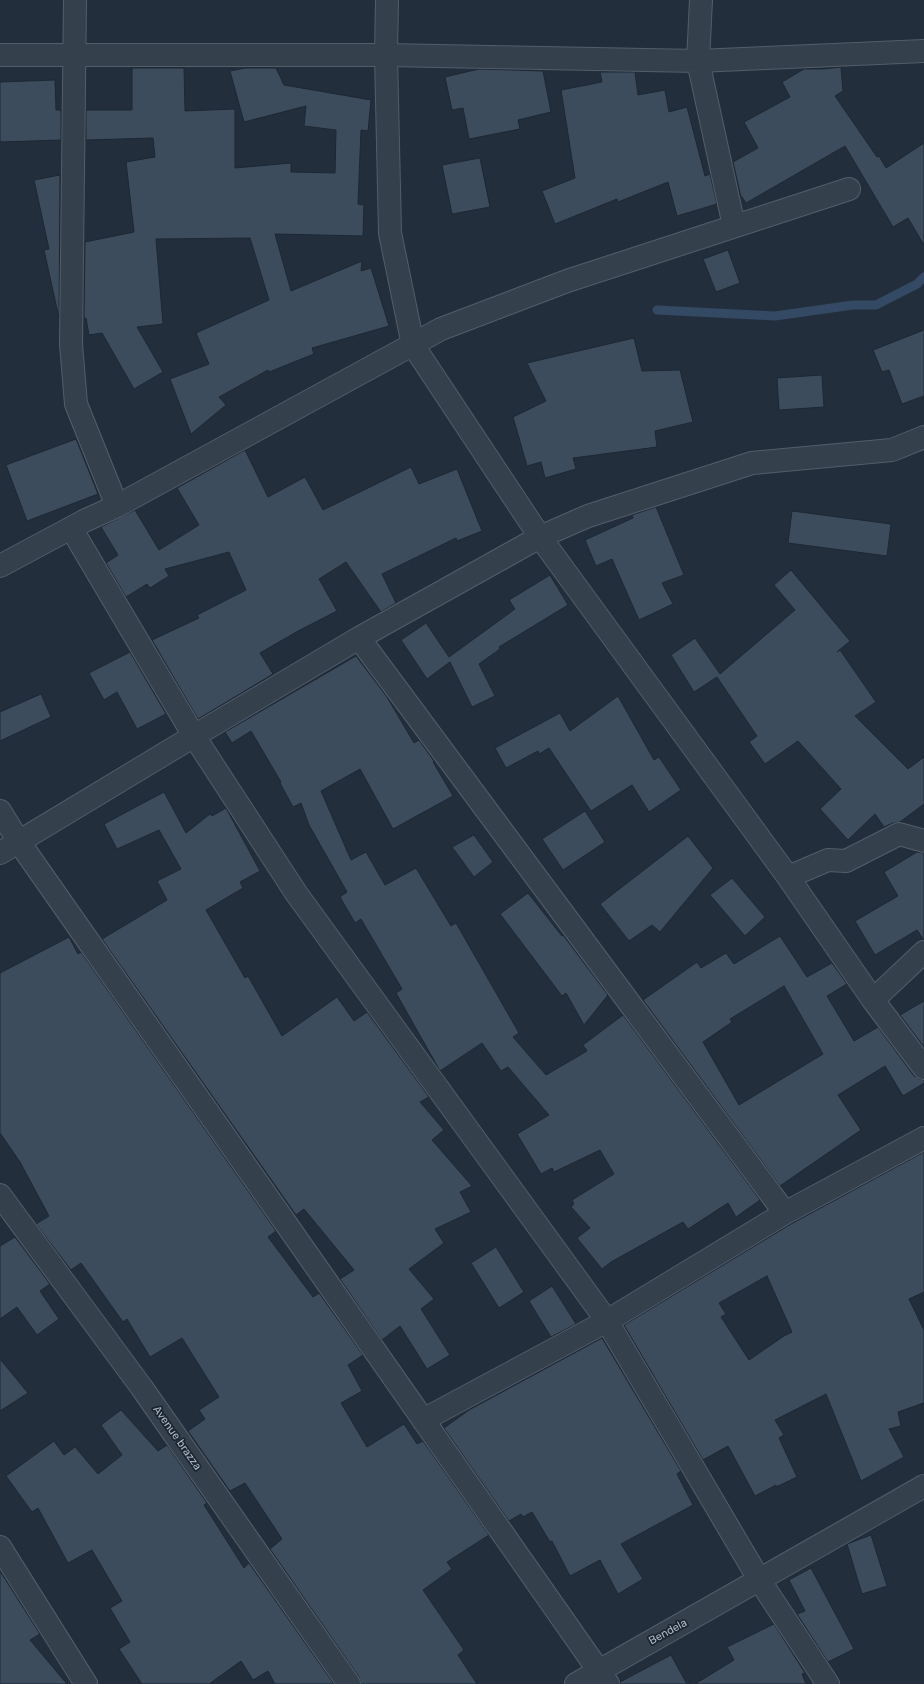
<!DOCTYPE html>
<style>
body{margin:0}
canvas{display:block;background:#222e3c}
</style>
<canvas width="924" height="1684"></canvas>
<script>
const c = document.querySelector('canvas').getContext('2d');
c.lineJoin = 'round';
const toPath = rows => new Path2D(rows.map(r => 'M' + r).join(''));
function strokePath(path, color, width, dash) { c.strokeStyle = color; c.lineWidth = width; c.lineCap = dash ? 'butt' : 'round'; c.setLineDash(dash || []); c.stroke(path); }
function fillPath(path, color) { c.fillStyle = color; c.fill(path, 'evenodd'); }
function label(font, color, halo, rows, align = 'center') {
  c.font = font + ' Rubik,sans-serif'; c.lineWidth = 3.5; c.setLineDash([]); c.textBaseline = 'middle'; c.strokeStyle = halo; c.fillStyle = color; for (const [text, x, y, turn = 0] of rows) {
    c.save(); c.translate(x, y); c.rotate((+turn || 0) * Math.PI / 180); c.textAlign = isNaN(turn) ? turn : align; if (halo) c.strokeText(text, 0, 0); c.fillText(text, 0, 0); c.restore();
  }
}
strokePath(toPath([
 [657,310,775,316,853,305,876,305,917,284,924,277]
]), '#344964', 9);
const building = toPath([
 [841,67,843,91,835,96,877,157,879,156,886,168,924,143,924,245,908,218,893,227,845,146,746,203,742,197,741,197,733,162,758,148,744,122,790,97,782,82,804,69,824,69,841,67],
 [132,68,184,68,185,111,235,109,235,168,291,163,291,172,335,173,336,130,304,126,306,106,244,122,230,71,245,68,276,68,284,85,371,100,368,131,361,130,358,204,364,205,363,236,275,234,291,291,362,261,361,271,371,268,389,326,312,348,314,354,269,372,268,370,219,397,226,405,191,434,170,379,209,364,196,333,269,300,250,238,156,239,163,324,137,327,163,372,134,389,102,333,89,335,86,318,84,319,85,242,134,232,126,162,155,157,153,138,86,140,86,110,132,110,132,68],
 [479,69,543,71,551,112,518,120,520,129,469,139,463,108,452,110,445,77,479,69],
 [600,72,635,72,638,95,665,90,669,112,687,107,705,176,710,174,717,204,677,216,668,182,618,202,617,199,555,224,542,191,575,178,561,90,602,82,600,72],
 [55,80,56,110,61,110,61,140,0,142,0,82,55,80],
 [480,158,490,207,452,214,442,165,480,158],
 [60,175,59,318,44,250,49,249,34,180,60,175],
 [728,250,740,283,716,292,703,259,728,250],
 [924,330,924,396,902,404,889,370,882,372,873,350,924,330],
 [634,338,642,371,680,370,693,422,655,431,657,447,573,458,576,469,545,478,541,462,527,466,513,417,546,401,527,363,634,338],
 [822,375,824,407,779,410,777,378,822,375],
 [76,439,98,494,27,521,6,465,76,439],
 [245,450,268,497,305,477,323,510,411,467,419,484,457,469,482,531,457,541,456,538,382,574,396,603,381,612,346,562,319,579,337,611,298,631,260,653,273,674,198,719,152,640,199,618,197,615,246,590,229,552,165,569,169,576,150,588,147,584,126,597,106,563,118,555,101,527,135,510,159,550,199,525,177,488,245,450],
 [656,507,684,575,662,583,673,604,639,620,612,559,596,566,585,540,633,518,632,515,656,507],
 [792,511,891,524,887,556,788,543,792,511],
 [791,570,850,641,837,652,840,650,876,702,855,716,908,769,924,757,924,804,900,822,893,823,884,827,875,814,848,840,820,809,841,789,798,741,765,764,749,742,757,736,717,677,694,692,671,655,695,638,720,674,795,610,774,585,791,570],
 [550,575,568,605,499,647,500,649,479,664,495,696,472,707,450,662,427,679,401,640,426,623,449,657,515,609,509,600,550,575],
 [130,652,166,714,137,729,117,692,104,700,89,673,130,652],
 [356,656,387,697,414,743,419,740,434,761,433,762,453,796,393,829,360,769,321,791,351,860,366,852,385,885,416,868,451,926,456,923,519,1033,513,1037,546,1075,587,1051,583,1045,623,1015,760,1200,736,1217,728,1203,688,1229,683,1222,611,1262,602,1269,577,1238,590,1228,571,1207,574,1204,572,1200,614,1174,600,1150,554,1172,552,1168,541,1174,517,1134,549,1115,508,1067,501,1071,482,1043,440,1071,396,993,402,989,361,919,355,923,340,897,347,892,309,825,301,803,293,807,280,783,281,782,251,731,232,743,225,732,356,656],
 [41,694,51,717,0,741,0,712,41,694],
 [618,696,654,760,659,757,681,790,649,812,632,785,591,811,549,748,539,754,538,751,506,768,495,748,560,713,570,731,618,696],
 [164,792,186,833,210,814,212,816,226,808,260,871,240,882,243,888,206,910,245,978,248,976,282,1036,337,997,354,1021,367,1012,429,1097,420,1102,444,1130,432,1140,472,1186,460,1192,471,1212,435,1229,444,1243,409,1269,434,1299,421,1309,450,1355,427,1369,400,1326,382,1340,340,1279,354,1270,304,1209,296,1215,102,939,167,900,157,881,181,869,159,830,117,849,104,824,164,792],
 [585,811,605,842,563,870,542,839,585,811],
 [474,835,493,862,474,877,452,847,474,835],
 [688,836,713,868,660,932,652,925,629,941,600,904,688,836],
 [917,852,924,853,924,940,917,930,875,955,855,921,898,896,884,872,917,852],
 [732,878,765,917,745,936,710,895,732,878],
 [528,893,562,936,563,935,608,995,584,1025,566,993,562,996,500,914,528,893],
 [780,936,807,977,832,963,847,984,827,996,854,1041,878,1027,914,1076,919,1079,924,1080,924,1083,903,1096,885,1066,838,1095,861,1130,780,1186,643,1000,697,962,701,968,726,953,734,964,780,936],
 [784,986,823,1054,739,1105,703,1042,732,1022,730,1019,784,986],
 [69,937,78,954,81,952,276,1231,268,1237,313,1297,319,1293,363,1355,348,1365,362,1391,341,1403,367,1447,404,1424,417,1444,423,1441,489,1535,447,1562,452,1569,423,1590,464,1650,458,1655,477,1684,361,1684,359,1677,270,1549,282,1539,245,1483,230,1491,188,1431,205,1419,199,1410,219,1397,182,1338,150,1357,127,1319,123,1322,81,1263,71,1270,36,1224,49,1216,20,1162,0,1133,0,973,69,937],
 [924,1001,924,1047,900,1015,924,1001],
 [924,1152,924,1292,909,1299,924,1330,924,1403,898,1412,901,1426,889,1429,904,1457,861,1481,826,1394,775,1420,784,1435,779,1438,797,1477,776,1487,776,1485,755,1496,728,1446,703,1460,624,1325,791,1224,924,1152],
 [767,1276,792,1332,784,1336,749,1360,721,1317,726,1314,719,1303,767,1276],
 [15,1237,50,1284,40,1291,59,1319,37,1335,17,1307,0,1319,0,1246,15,1237],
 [496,1247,524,1292,499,1308,471,1263,496,1247],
 [552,1286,576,1324,551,1337,529,1301,552,1286],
 [602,1338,681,1471,677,1474,693,1505,621,1544,643,1579,618,1594,600,1560,570,1576,552,1541,550,1542,532,1512,523,1517,521,1514,509,1521,444,1428,469,1410,602,1338],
 [0,1359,28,1393,0,1411,0,1359],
 [121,1410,158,1451,167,1445,207,1503,204,1505,244,1568,249,1563,334,1684,275,1684,268,1671,253,1680,241,1661,209,1684,142,1684,119,1649,130,1642,110,1608,122,1601,92,1550,68,1563,38,1508,32,1512,6,1476,54,1441,64,1455,75,1447,98,1474,122,1455,101,1425,121,1410],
 [871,1535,887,1586,862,1594,847,1544,871,1535],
 [811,1568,854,1649,828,1662,797,1614,805,1611,789,1580,811,1568],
 [0,1571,40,1634,30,1640,67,1684,0,1684,0,1571],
 [774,1624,805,1673,802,1674,806,1684,695,1684,734,1660,727,1647,774,1624],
 [671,1655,687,1684,620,1684,620,1682,671,1655]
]);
fillPath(building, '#3d4c5c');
strokePath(building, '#1d2733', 1);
const minor = toPath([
 [75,0,71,344,76,404,117,506],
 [387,0,386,55,390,233,413,345,540,537,788,877,873,1000,924,1068],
 [701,0,698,61,734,226],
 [0,55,386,55,698,61,924,51],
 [71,528,194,736,296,893,607,1321,760,1581,828,1684],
 [0,566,84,521,117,506,441,329,567,281,849,189],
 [359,638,785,1213],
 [0,811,19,842,608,1684],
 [0,853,194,736,359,638,540,537,588,516,752,463,892,450,924,437],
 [788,877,828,860,846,861,899,834,924,841],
 [873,1000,924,952],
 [0,1195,142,1388,349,1684],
 [423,1420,607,1321,785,1213,924,1138],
 [0,1547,86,1684],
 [576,1684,924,1486]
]);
strokePath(minor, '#545d6a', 24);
strokePath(minor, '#35404d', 22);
label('11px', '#b1bac8', '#1b2531', [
 ["Avenue brazza",177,1438,55],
 ["Bendela",668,1632,-29]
]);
</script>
